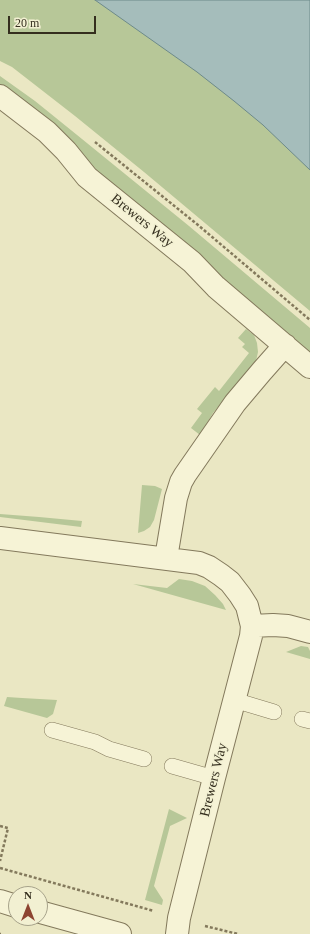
<!DOCTYPE html>
<style>
body{margin:0}
#map{position:relative;width:310px;height:934px;overflow:hidden;background:#eae7c3;font-family:Georgia,serif}
canvas{display:block}
.north{position:absolute;left:8px;top:886px;width:40px;height:40px;box-sizing:border-box;background:#f2f0d2;border:1px solid #a6a28a;border-radius:50%;rotate:0deg;font-size:11px;font-weight:700;line-height:16px;text-align:center;color:#342e1e}
.north::after{content:'';display:block;margin:auto;width:14px;height:18px;background:#8d4431;clip-path:polygon(50% 0,100% 100%,50% 72%,0 100%)}
.scale{position:absolute;left:8px;top:16px;width:88px;height:18px;box-sizing:border-box;border:2px solid #342e1e;border-top:0;padding-left:5px;font-size:12px;line-height:14px;white-space:nowrap;color:#342e1e;-webkit-text-stroke:3px #f2f0d2;paint-order:stroke}
</style>
<div id="map">
<canvas width="310" height="934"></canvas>
<div class="north">N</div>
<div class="scale">20 m</div>
</div>
<script>
const c = document.querySelector('canvas').getContext('2d');
c.lineJoin = 'round';
function fillPath(path, color) { c.fillStyle = color; c.fill(path, 'evenodd'); }
const toPath = rows => new Path2D(rows.map(r => 'M' + r).join(''));
function strokePath(path, color, width, dash) { c.strokeStyle = color; c.lineWidth = width; c.lineCap = dash ? 'butt' : 'round'; c.setLineDash(dash || []); c.stroke(path); }
function label(font, color, halo, rows, align = 'center') {
  c.font = font + ' Georgia,serif'; c.lineWidth = 3; c.setLineDash([]); c.textBaseline = 'middle'; c.strokeStyle = halo; c.fillStyle = color; for (const [text, x, y, turn = 0] of rows) {
    c.save(); c.translate(x, y); c.rotate((+turn || 0) * Math.PI / 180); c.textAlign = isNaN(turn) ? turn : align; if (halo) c.strokeText(text, 0, 0); c.fillText(text, 0, 0); c.restore();
  }
}
fillPath(toPath([
 [0,0,310,0,310,311,144,172,75,116,12,67,0,61],
 [0,76,35,101,82,139,189,226,310,328,310,352,164,229,91,169,0,87],
 [246,329,254,335,257,343,258,352,256,361,213,413,200,435,191,428,202,413,197,409,215,387,219,391,249,353,242,347,245,344,238,338],
 [142,485,155,486,162,489,154,520,150,527,144,531,138,533],
 [0,514,39,517,82,521,81,527,0,517],
 [179,579,192,581,205,586,215,595,223,604,226,610,133,584,167,588],
 [301,646,308,647,310,651,310,659,286,652],
 [7,697,22,698,57,700,53,714,47,718,4,706],
 [169,809,187,818,170,826,154,886,163,900,162,905,145,900]
]), '#b7c798');
const water = toPath([
 [95,0,310,0,310,170,263,125,234,101,197,72,95,0]
]);
fillPath(water, '#a5bdbb');
strokePath(water, '#6d8a8a', 1);
const lane = toPath([
 [234,700,274,712],
 [302,719,310,721],
 [52,730,95,742,109,749,144,759],
 [172,766,214,778]
]);
const street = toPath([
 [0,96,47,132,66,151,87,177,192,262,216,287,310,367],
 [0,538,199,563,209,567,221,575,230,582,240,595,247,606,252,626,251,636,214,778,179,918,177,934],
 [166,558,176,498,181,482,185,475,235,403,262,371,285,345],
 [252,626,273,625,288,626,310,632],
 [0,901,16,906],
 [40,912,120,934]
]);
strokePath(lane, '#83795c', 16);
strokePath(street, '#83795c', 24);
strokePath(toPath([
 [95,142,198,225,310,320],
 [0,826,8,828,0,861],
 [0,868,154,911],
 [205,926,238,934],
 [0,934,1,934]
]), '#83795c', 2.5, [3, 2]);
strokePath(lane, '#f6f3d6', 15);
strokePath(street, '#f6f3d6', 22);
label('14px', '#342e1e', '#f2f0d2', [
 ["Brewers Way",142,221,39],
 ["Brewers Way",214,780,-76]
]);
</script>
